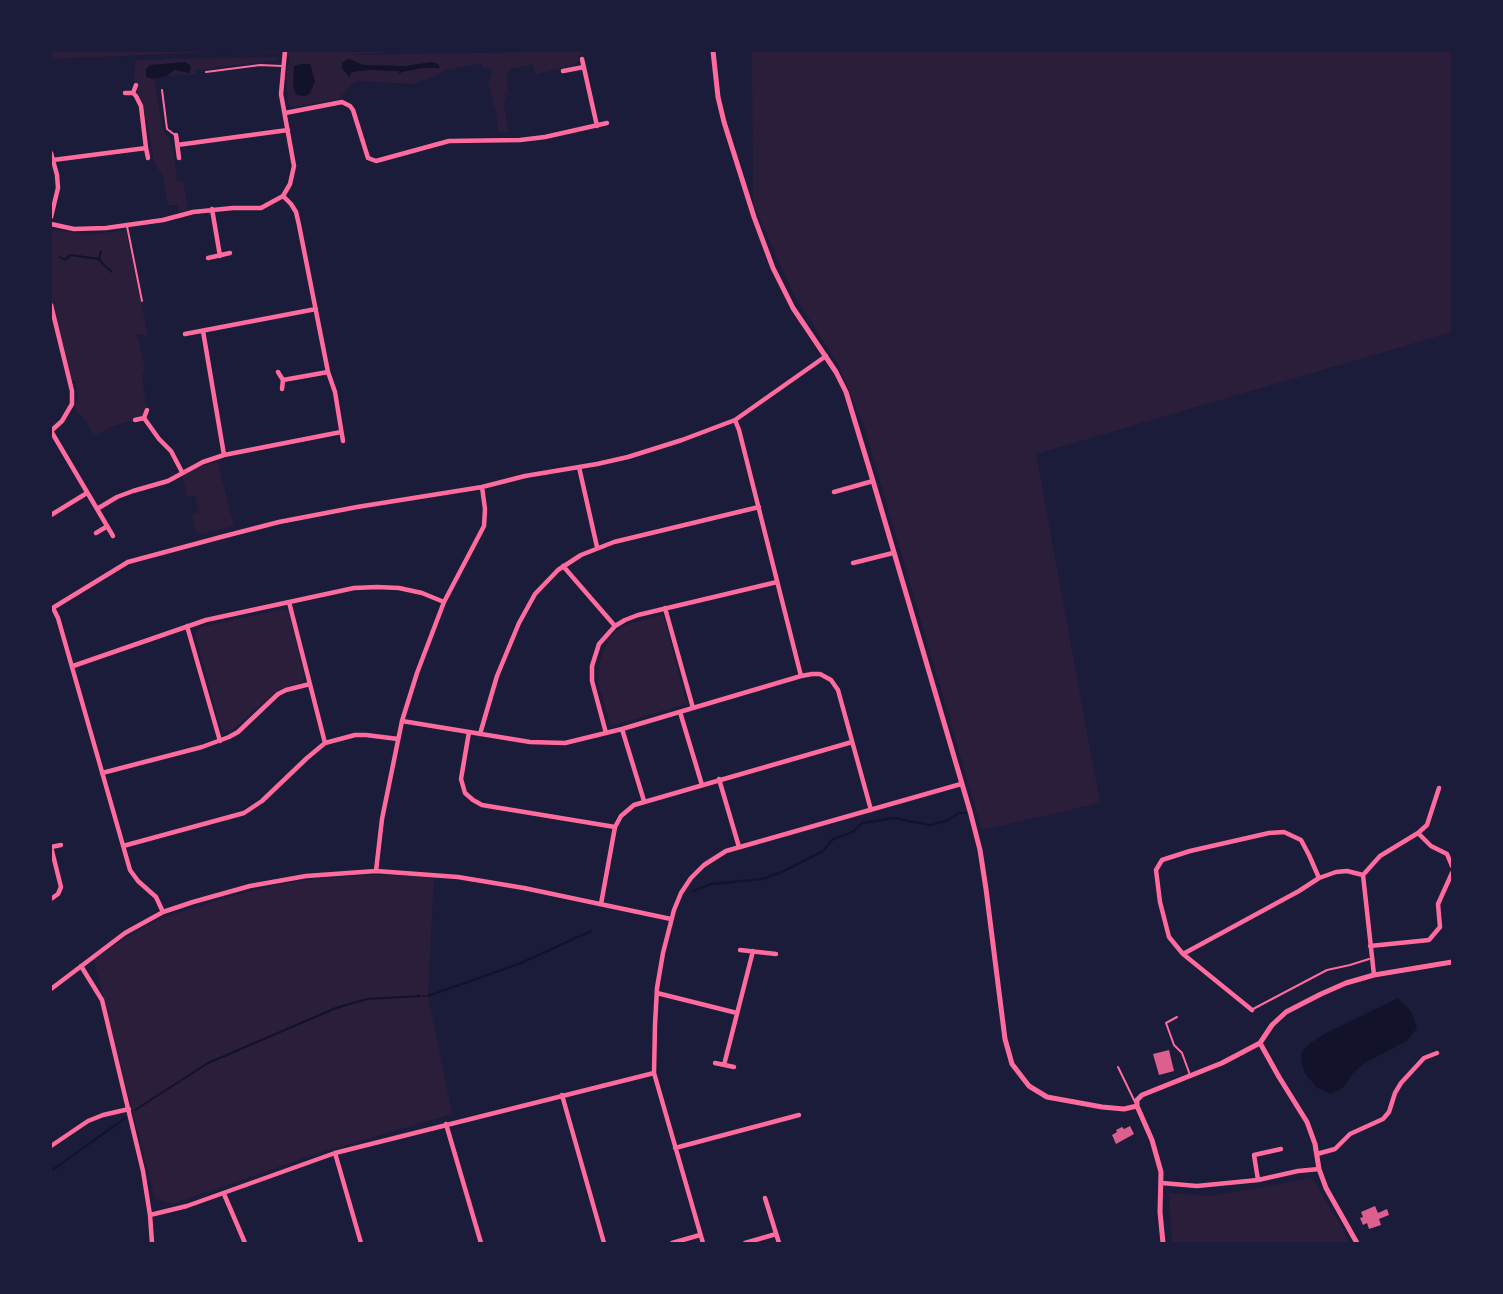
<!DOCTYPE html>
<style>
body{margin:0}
#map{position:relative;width:1503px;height:1294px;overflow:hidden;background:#1b1b3a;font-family:Arial,sans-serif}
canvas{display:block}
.frame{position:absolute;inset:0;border:52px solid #1b1b3a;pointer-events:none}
</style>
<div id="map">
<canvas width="1503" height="1294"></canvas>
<div class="frame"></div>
</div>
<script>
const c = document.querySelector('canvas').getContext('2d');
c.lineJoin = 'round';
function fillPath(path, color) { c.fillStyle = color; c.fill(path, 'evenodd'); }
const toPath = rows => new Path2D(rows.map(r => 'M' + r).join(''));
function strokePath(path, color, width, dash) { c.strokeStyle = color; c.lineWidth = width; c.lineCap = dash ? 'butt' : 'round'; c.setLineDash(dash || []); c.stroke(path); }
fillPath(toPath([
 [51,51,281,51,280,53,216,52,51,59],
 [285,51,411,51,346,55,595,51,579,55,578,61,573,65,535,75,533,64,511,69,506,76,509,96,505,93,506,100,503,104,509,132,498,133,497,116,488,83,492,75,491,69,483,68,480,63,445,71,436,76,412,84,358,81,351,84,339,99,295,107,290,106,288,103,286,76,290,56,285,54],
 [752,51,1452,51,1452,332,1036,454,1100,803,982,830,864,426,838,364,794,295,753,204],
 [278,57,277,60,196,70,196,74,166,76,154,79,163,129,173,146,177,181,183,181,188,210,179,212,178,205,168,205,163,177,154,162,144,107,137,91,139,83,134,81,135,64,138,60],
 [55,230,87,235,126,230,148,336,134,333,138,338,145,369,142,377,147,410,144,418,114,426,95,435,83,417,77,413,75,405,78,397,76,381,71,382,52,311,62,308,52,310,51,305,51,236,52,232],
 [218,462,234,526,197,535,192,515,199,512,195,495,189,497,187,495,182,475,202,466],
 [283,609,289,613,304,675,303,680,298,685,283,688,275,692,232,730,225,731,220,725,195,634,200,627],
 [663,615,687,704,611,726,598,682,599,667,603,651,611,637,622,626],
 [371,875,434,877,428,996,452,1114,319,1153,172,1204,155,1199,94,960,125,938,162,918,227,897,275,885,316,879],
 [1312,1178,1342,1228,1349,1243,1172,1243,1169,1193,1211,1196]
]), '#2a1e3b');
fillPath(toPath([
 [350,59,363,65,405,66,432,62,438,64,440,68,422,68,402,72,399,74,399,71,369,70,352,72,349,77,342,68,342,63,346,60],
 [185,62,190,65,191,69,189,73,175,70,166,76,154,79,146,77,146,69,150,65],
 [301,64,310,64,315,81,310,93,306,96,296,95,293,86,294,66],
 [1398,998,1411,1011,1417,1028,1408,1040,1365,1063,1352,1074,1344,1087,1331,1094,1318,1088,1306,1075,1302,1065,1301,1053,1309,1044,1326,1033]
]), '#12122b');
strokePath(toPath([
 [101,251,99,259,101,262,112,272],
 [60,257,65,260,70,255,99,259],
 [693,891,711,884,763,879,784,871,823,851,833,839,853,832,862,823,894,818,930,825,946,821,959,813,965,813],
 [423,996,425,996],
 [428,996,521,963,591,931],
 [135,1110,208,1063,336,1008,367,999,420,996],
 [51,1171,125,1118]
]), '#12122b', 2);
fillPath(toPath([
 [1169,1050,1174,1071,1159,1075,1153,1054],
 [1130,1126,1134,1134,1116,1144,1112,1135,1117,1132,1116,1130,1122,1127,1124,1129],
 [1375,1206,1378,1213,1387,1209,1389,1215,1379,1219,1381,1225,1369,1229,1367,1223,1363,1225,1360,1218,1363,1217,1361,1212]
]), '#dd5f8e');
strokePath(toPath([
 [206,72,260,65,282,66],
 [162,90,167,129,175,135],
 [127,226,142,301],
 [1253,1009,1327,970,1350,965,1369,959],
 [1177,1017,1166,1023,1174,1045,1182,1053,1190,1075],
 [1118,1067,1135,1102]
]), '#ff6b9d', 2);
strokePath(toPath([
 [582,59,597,126],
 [563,71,584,67],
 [125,93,133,93,136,85],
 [285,113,337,103,342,102,350,106,353,110,368,158,376,161,449,141,520,140,545,137,607,123],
 [176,135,179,158],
 [177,145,288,130],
 [146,148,148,158],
 [51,153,57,175,58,188,51,217],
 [53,160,146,148,141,106,136,96,133,93],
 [283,196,291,204,296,212,299,225,328,372,335,392,343,441],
 [212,209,220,256],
 [51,224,74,229,106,228,163,220,193,212,233,208,261,208,283,196,290,184,294,166,281,94,285,51],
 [208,258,230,253],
 [51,305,72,391,72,404,62,421,51,431],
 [203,331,224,455],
 [185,334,316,309],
 [278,372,283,380,282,389],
 [283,380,328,372],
 [147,410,144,418,159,439,171,451,182,472],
 [135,420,144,418],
 [735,420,739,430,801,676],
 [51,431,113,536],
 [579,467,597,547],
 [834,492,873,481],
 [97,509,117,497,133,491,168,481,203,462,224,455,341,432],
 [51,515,87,493],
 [96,533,106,527],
 [853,563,893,553],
 [563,566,615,626],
 [289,602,325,743],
 [53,608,58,618,130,870,138,881,156,897,163,912],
 [665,608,693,708],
 [51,609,128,562,221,537,279,522,357,507,482,487,525,476,597,464,628,457,682,440,735,420,826,356],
 [187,626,220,741],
 [73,666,206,620,354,588,377,587,399,588,422,593,444,602],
 [680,712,702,785],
 [402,721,530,742,565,743,622,729,801,676,812,674,820,674,831,680,838,690,871,810],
 [622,729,644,801],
 [469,732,461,779,465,793,473,800,482,805,615,827],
 [606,733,592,681,592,666,599,644,615,626,625,620,638,615,777,582],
 [480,734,497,676,519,623,535,594,558,570,581,555,614,542,759,507],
 [102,773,202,747,229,737,238,732,278,694,286,690,310,684],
 [719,779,739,847],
 [1418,833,1431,846,1447,854,1452,866],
 [123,846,244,813,262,801,307,758,325,743,355,735,366,735,398,739],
 [51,847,61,845],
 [376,871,382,819,402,721,417,673,444,602,484,526,485,509,482,487],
 [1363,875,1380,856,1418,833,1427,825,1439,788],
 [1363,875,1374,975],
 [51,899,58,894,61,887,51,847],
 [601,904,615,827,621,816,634,805,852,742],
 [1370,946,1429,940,1440,927,1438,904,1452,873],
 [740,950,776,954],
 [1183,954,1299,891,1319,878,1336,872,1347,871,1363,875],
 [81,966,102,1000,143,1171,150,1215,152,1243],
 [51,989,125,933,163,912,193,902,250,886,306,876,376,871,458,877,524,888,671,919],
 [657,993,737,1013],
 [1252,1010,1183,954,1169,937,1160,902,1156,870,1162,860,1190,851,1269,833,1284,832,1301,840,1309,855,1319,878],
 [715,1063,734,1067],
 [724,1065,753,951],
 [562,1095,604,1243],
 [446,1124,481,1243],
 [51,1146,88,1121,103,1115,129,1109],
 [675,1148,799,1115],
 [335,1153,361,1243],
 [1317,1154,1335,1149,1350,1134,1383,1119,1389,1112,1395,1093,1401,1083,1424,1058,1437,1053],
 [1258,1180,1254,1155,1281,1149],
 [1162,1183,1197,1186,1258,1180,1298,1171,1319,1169],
 [224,1194,245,1243],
 [765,1198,779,1243],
 [150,1215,187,1206,335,1153,654,1073],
 [672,1243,700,1235],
 [703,1243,654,1073,655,1025,657,988,663,953,674,910,681,893,691,878,704,865,726,851,961,784],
 [745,1243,776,1234]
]), '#ff6b9d', 4.5);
strokePath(toPath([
 [713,51,718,97,724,122,754,217,773,268,793,308,836,372,846,392,873,481,970,811,980,850,986,889,1005,1039,1012,1064,1029,1086,1047,1097,1102,1107,1124,1109,1137,1106],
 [1260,1043,1279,1077,1307,1122,1315,1144,1319,1169,1326,1188,1357,1243],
 [1137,1106,1137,1100,1142,1095,1222,1063,1260,1043,1272,1025,1286,1012,1321,994,1346,983,1374,975,1452,962],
 [1137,1106,1152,1140,1161,1172,1160,1212,1163,1243]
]), '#ff6b9d', 5);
</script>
